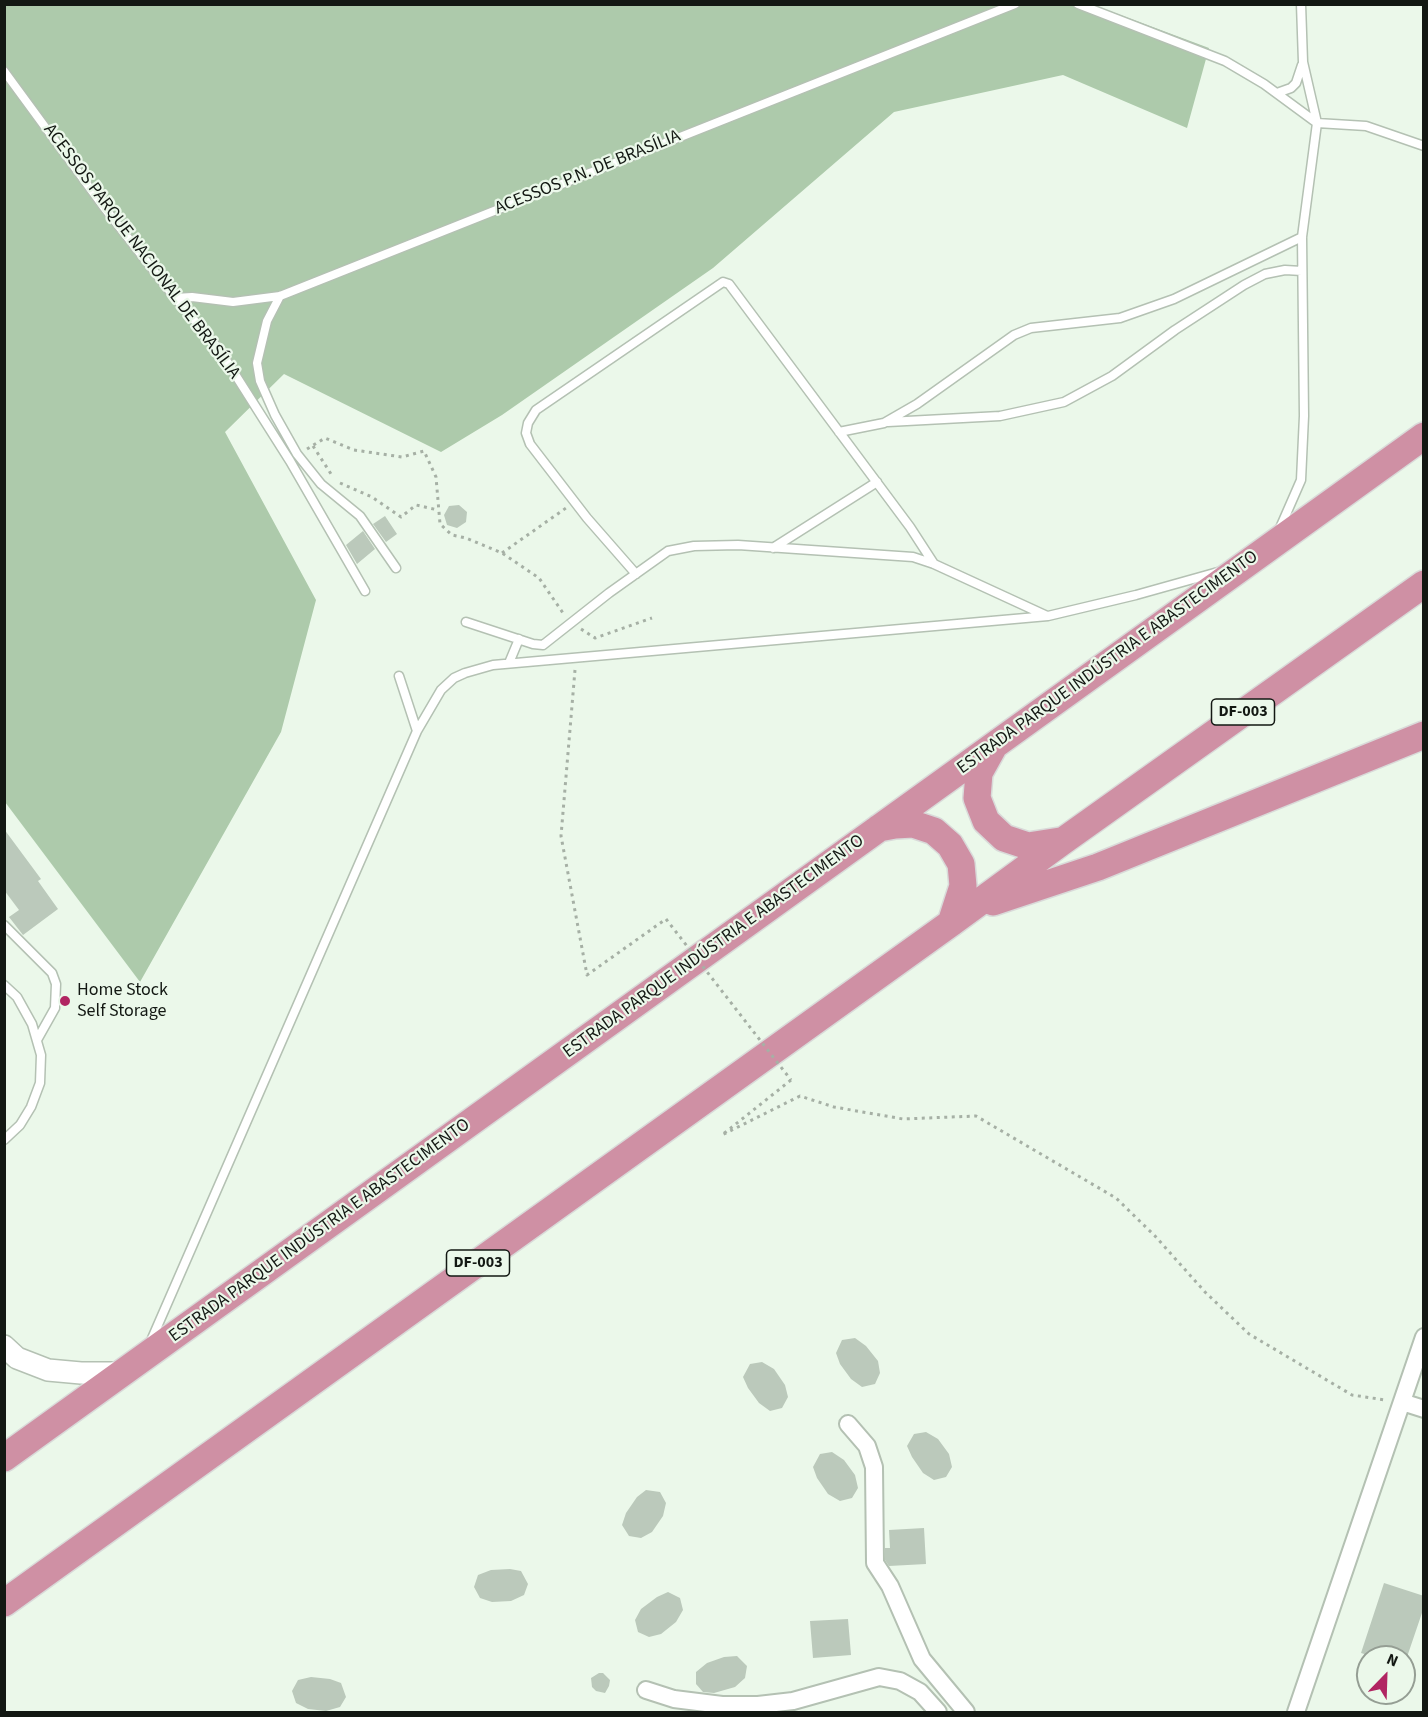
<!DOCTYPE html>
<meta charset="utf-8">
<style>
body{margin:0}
#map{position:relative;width:1428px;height:1717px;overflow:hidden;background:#ebf8ea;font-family:"Source Sans 3",sans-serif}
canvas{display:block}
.frame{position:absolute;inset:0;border:6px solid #131813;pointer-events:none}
.north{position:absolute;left:1356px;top:1645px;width:60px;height:60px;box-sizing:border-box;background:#ebf8ea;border:2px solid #959e94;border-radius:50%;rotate:23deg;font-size:16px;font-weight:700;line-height:24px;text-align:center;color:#131813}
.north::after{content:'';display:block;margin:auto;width:21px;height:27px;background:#b12562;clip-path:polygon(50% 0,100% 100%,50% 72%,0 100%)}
</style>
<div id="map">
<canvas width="1428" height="1717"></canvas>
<div class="frame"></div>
<div class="north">N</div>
</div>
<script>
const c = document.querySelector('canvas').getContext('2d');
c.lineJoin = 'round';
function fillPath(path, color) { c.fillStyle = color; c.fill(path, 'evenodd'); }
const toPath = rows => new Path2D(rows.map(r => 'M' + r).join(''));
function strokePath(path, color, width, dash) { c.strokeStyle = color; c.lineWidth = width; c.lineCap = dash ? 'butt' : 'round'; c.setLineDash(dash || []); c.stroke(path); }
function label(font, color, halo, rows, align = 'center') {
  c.font = font + ' "Source Sans 3",sans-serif'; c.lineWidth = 4.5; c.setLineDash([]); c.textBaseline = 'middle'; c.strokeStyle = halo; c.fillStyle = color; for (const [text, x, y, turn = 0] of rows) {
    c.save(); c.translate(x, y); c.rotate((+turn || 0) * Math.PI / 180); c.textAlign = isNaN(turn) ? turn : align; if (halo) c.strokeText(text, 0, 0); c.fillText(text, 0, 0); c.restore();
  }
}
fillPath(toPath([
 [1091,4,1209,48,1187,128,1063,75,894,112,713,268,502,415,441,452,284,374,225,432,316,600,281,732,140,982,5,802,5,5]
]), '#adcaab');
fillPath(toPath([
 [459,505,467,512,466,522,457,528,447,525,444,515,449,506],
 [385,516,397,534,386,542,373,524],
 [363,531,375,549,357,564,346,545],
 [4,829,41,879,38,881,58,909,23,935,9,917,19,910,4,890],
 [855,1338,866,1346,878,1361,880,1373,875,1384,862,1387,851,1379,840,1364,836,1353,842,1340],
 [762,1362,774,1369,785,1385,788,1397,782,1408,770,1411,759,1403,748,1388,743,1377,750,1364],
 [926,1432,938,1439,949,1454,952,1467,946,1477,934,1480,923,1473,912,1457,907,1446,914,1434],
 [832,1452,844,1460,855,1475,858,1488,852,1498,840,1501,828,1494,817,1478,813,1467,820,1454],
 [646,1490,660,1492,666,1503,663,1516,652,1532,641,1538,629,1536,622,1525,626,1513,637,1497],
 [924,1528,926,1564,889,1566,885,1560,885,1548,890,1548,889,1530],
 [510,1569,521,1571,528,1584,524,1595,511,1601,492,1602,480,1598,474,1587,478,1575,491,1570],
 [1384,1583,1424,1596,1424,1607,1407,1657,1374,1657,1361,1653],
 [668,1592,680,1598,683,1610,676,1622,661,1634,649,1637,638,1632,635,1620,641,1609,657,1597],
 [848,1619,851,1655,813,1658,810,1621],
 [737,1656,747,1666,745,1678,735,1687,714,1693,703,1692,696,1684,696,1672,707,1663,724,1657],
 [599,1673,603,1673,610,1680,609,1686,605,1693,596,1691,592,1687,591,1678],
 [311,1677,330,1679,341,1683,346,1697,340,1707,326,1711,308,1709,296,1703,292,1691,298,1680]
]), '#bbc9bb');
const service = toPath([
 [1078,4,1225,61,1264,84,1317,123],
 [4,71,103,206,175,298,219,349,290,461,365,591],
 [1277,93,1291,88,1296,83,1302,65],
 [1317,123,1366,126,1424,146],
 [280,296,267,321,257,363,260,381,275,415,297,454,321,484,360,516,396,568],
 [175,298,192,297,233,302,280,296,1015,4],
 [888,422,1000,416,1064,402,1112,376,1175,330,1244,285,1265,274,1285,270,1302,271],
 [839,432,884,423,917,404,1014,335,1031,328,1120,318,1174,299,1302,237],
 [1280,528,1301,480,1304,416,1302,237,1317,123,1303,62,1301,4],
 [773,548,877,482],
 [636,574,587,518,530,444,526,433,528,423,536,410,723,282,729,284,910,527,934,564],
 [466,622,533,644,543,645,609,593,668,551,694,546,738,545,913,557,934,564,1047,616],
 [509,663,519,639],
 [417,731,441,690,454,678,465,673,493,665,1048,616,1136,595,1218,572],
 [4,925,52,973,56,984,55,1008,37,1040],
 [4,985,17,997,32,1024,41,1055,40,1083,31,1107,20,1125,4,1140],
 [150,1343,417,731,399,676]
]);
const minor = toPath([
 [1402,1402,1424,1409],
 [848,1424,867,1446,874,1467,875,1563,890,1586,922,1659,966,1712],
 [646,1690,674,1699,722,1705,758,1705,793,1701,879,1677,900,1681,920,1692,938,1712],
 [1296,1712,1424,1337]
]);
const tertiary = toPath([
 [4,1346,17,1358,48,1370,81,1373,125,1373]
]);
const trunk = toPath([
 [994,746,979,773,977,798,986,821,1004,838,1028,846,1060,841],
 [879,828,895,825,913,824,934,831,950,845,961,864,963,886,951,923],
 [993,902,1098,867,1424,735],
 [4,1458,1424,436],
 [4,1603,951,923,1063,841,1424,584]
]);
strokePath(service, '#b4c1b3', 11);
strokePath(minor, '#b4c1b3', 20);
strokePath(tertiary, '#b4c1b3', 24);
strokePath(trunk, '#d9dad9', 30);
strokePath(toPath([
 [313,446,333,477],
 [307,449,325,438,354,450,402,457,424,451,436,477,440,524,452,535,466,538,502,553,539,578,563,613],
 [340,483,372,497,401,517,416,505,438,510],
 [502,553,566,508],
 [581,629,595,638,652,618],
 [575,670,561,836,587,975,666,919],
 [791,1080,722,1135,800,1096,834,1107,903,1119,976,1116,1116,1198,1155,1236,1205,1292,1249,1334,1352,1395,1385,1400]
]), '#a6b0a5', 3, [3, 4.5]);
strokePath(service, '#fff', 8);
strokePath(minor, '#fff', 16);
strokePath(tertiary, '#fff', 21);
strokePath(trunk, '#cf90a4', 27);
strokePath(toPath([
 [666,919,791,1080]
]), '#a6b0a5', 3, [3, 4.5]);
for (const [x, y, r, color] of [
 [65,1001,6,"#b12562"]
]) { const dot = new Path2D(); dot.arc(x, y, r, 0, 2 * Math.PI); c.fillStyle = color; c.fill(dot); strokePath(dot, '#ebf8ea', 2); }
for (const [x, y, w] of [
 [1243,712,63],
 [478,1263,63]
]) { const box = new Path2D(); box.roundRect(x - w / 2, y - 13, w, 26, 4.5); c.fillStyle = '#ebf8ea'; c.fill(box); strokePath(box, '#131813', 1.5); }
label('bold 16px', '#131813', null, [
 ["DF-003",1243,712],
 ["DF-003",478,1263]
]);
label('18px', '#131813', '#ebf8ea', [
 ["ACESSOS P.N. DE BRASÍLIA",588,173,-22],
 ["ACESSOS PARQUE NACIONAL DE BRASÍLIA",141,252,53],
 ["ESTRADA PARQUE INDÚSTRIA E ABASTECIMENTO",1108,663,-36],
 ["ESTRADA PARQUE INDÚSTRIA E ABASTECIMENTO",714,947,-36],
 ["ESTRADA PARQUE INDÚSTRIA E ABASTECIMENTO",320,1231,-36]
]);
label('18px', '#131813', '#ebf8ea', [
 ["Home Stock",77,991],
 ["Self Storage",77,1012]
], 'left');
</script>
